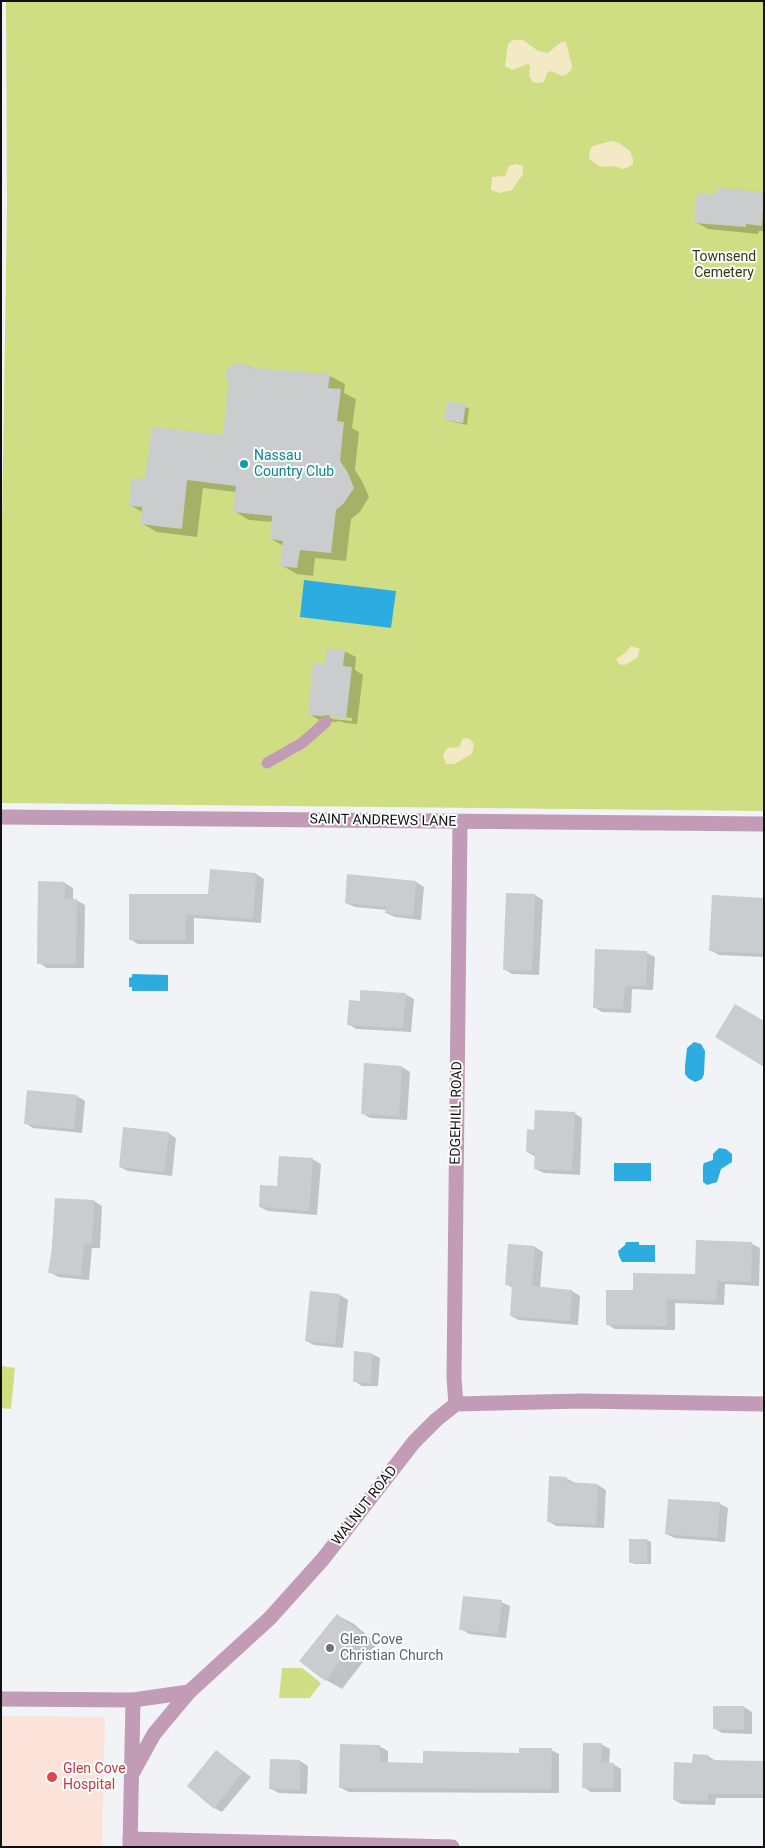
<!DOCTYPE html>
<style>
body{margin:0}
#map{position:relative;width:765px;height:1848px;overflow:hidden;background:#f1f3f6;font-family:Roboto,sans-serif}
canvas{display:block}
.frame{position:absolute;inset:0;border:2px solid #111112;pointer-events:none}
</style>
<div id="map">
<canvas width="765" height="1848"></canvas>
<div class="frame"></div>
</div>
<script>
const c = document.querySelector('canvas').getContext('2d');
c.lineJoin = 'round';
function fillPath(path, color) { c.fillStyle = color; c.fill(path, 'evenodd'); }
const toPath = rows => new Path2D(rows.map(r => 'M' + r).join(''));
function strokePath(path, color, width, dash) { c.strokeStyle = color; c.lineWidth = width; c.lineCap = dash ? 'butt' : 'round'; c.setLineDash(dash || []); c.stroke(path); }
function label(font, color, halo, rows, align = 'center') {
  c.font = font + ' Roboto,sans-serif'; c.lineWidth = 4; c.setLineDash([]); c.textBaseline = 'middle'; c.strokeStyle = halo; c.fillStyle = color; for (const [text, x, y, turn = 0] of rows) {
    c.save(); c.translate(x, y); c.rotate((+turn || 0) * Math.PI / 180); c.textAlign = isNaN(turn) ? turn : align; if (halo) c.strokeText(text, 0, 0); c.fillText(text, 0, 0); c.restore();
  }
}
fillPath(toPath([
 [1,1716,105,1717,102,1847,1,1847]
]), '#fce3da');
fillPath(toPath([
 [6,1,764,1,764,811,1,803,1,588,7,206],
 [1,1366,15,1368,11,1409,1,1408],
 [282,1668,302,1668,321,1683,310,1698,279,1698]
]), '#d0de83');
fillPath(toPath([
 [513,40,523,40,538,51,548,53,561,42,566,42,572,67,571,70,566,75,562,76,551,71,547,73,544,82,537,83,533,82,529,76,530,66,528,64,512,70,505,66,508,44],
 [611,141,619,143,630,151,633,159,633,164,627,168,623,169,614,166,601,167,589,159,590,150,593,146],
 [516,164,523,166,523,174,512,190,499,193,491,190,492,177,505,176,509,166],
 [631,646,640,649,637,658,625,665,619,664,616,659,625,653],
 [463,738,470,739,473,742,474,746,472,754,454,764,446,764,443,757,445,751,448,748,459,747]
]), '#f3e9c4');
fillPath(toPath([
 [304,580,396,591,391,628,300,617],
 [132,974,168,975,168,991,132,991,132,987,129,987,129,978,132,977],
 [694,1042,701,1044,705,1051,704,1074,702,1079,695,1082,688,1078,685,1074,685,1066,687,1048],
 [719,1148,726,1149,732,1154,732,1162,721,1169,717,1182,707,1185,703,1182,703,1166,704,1163,713,1160,713,1154],
 [614,1163,651,1163,651,1181,614,1181],
 [626,1242,639,1242,639,1245,655,1245,655,1262,622,1262,619,1256,618,1251,625,1245]
]), '#2cace0');
fillPath(toPath([
 [764,193,764,231,759,231,758,234,708,229,695,222,717,196],
 [250,367,255,369,330,376,345,384,344,393,356,399,352,428,359,432,355,470,362,481,369,497,360,512,351,519,346,561,315,558,313,576,297,574,281,565,284,546,271,539,273,522,249,520,234,511,236,492,203,488,197,537,157,532,141,523,142,512,130,505,146,481,224,436,230,381,227,379],
 [448,403,469,408,467,425,445,420],
 [344,651,356,657,355,670,363,675,357,724,345,723,340,721,334,722,321,721,309,714,326,666],
 [329,716,352,718,352,721,332,719],
 [211,871,256,874,264,879,261,923,194,918,194,944,138,944,130,939,210,896],
 [349,876,416,882,424,887,421,920,395,917,386,913,387,910,355,907,346,903],
 [65,883,73,888,73,900,76,900,85,905,84,968,47,968,39,963],
 [535,895,543,900,539,975,512,974,504,969],
 [764,899,764,957,719,955,710,950],
 [647,953,655,957,653,990,632,989,631,1013,602,1012,594,1007],
 [405,994,414,999,411,1032,356,1029,348,1024,361,1002],
 [365,1064,402,1067,410,1072,407,1120,370,1118,362,1113],
 [77,1096,85,1101,82,1133,33,1128,25,1123],
 [574,1113,582,1118,580,1175,544,1173,535,1169,536,1157,527,1152,535,1131],
 [168,1133,176,1138,172,1176,128,1171,120,1167],
 [312,1159,321,1164,317,1215,268,1211,260,1207,278,1187],
 [56,1199,94,1201,102,1206,100,1248,92,1248,89,1280,58,1277,50,1272],
 [697,1242,752,1244,760,1248,759,1286,725,1284,724,1305,675,1303,675,1330,615,1329,607,1324,634,1291,696,1275],
 [535,1247,543,1252,540,1288,572,1291,580,1296,578,1325,519,1320,511,1316,513,1288,506,1284],
 [340,1295,348,1300,343,1348,314,1345,306,1341],
 [372,1354,380,1358,378,1386,362,1386,354,1381],
 [566,1478,575,1483,598,1485,606,1490,604,1528,556,1526,548,1521],
 [720,1504,728,1508,725,1542,675,1538,666,1534],
 [631,1540,647,1540,651,1542,651,1564,634,1564,630,1562],
 [501,1602,510,1606,506,1638,469,1634,461,1629],
 [337,1615,354,1624,377,1644,342,1689,326,1680],
 [744,1707,752,1712,752,1734,722,1733,714,1728],
 [601,1744,610,1749,609,1764,613,1764,621,1769,621,1792,591,1792,583,1787],
 [379,1746,388,1751,388,1764,424,1764,551,1750,559,1754,559,1793,349,1792,341,1788],
 [217,1751,251,1777,222,1812,214,1808],
 [708,1756,716,1761,764,1763,764,1798,716,1798,715,1805,682,1804,674,1800,694,1764],
 [300,1761,308,1766,307,1794,279,1793,271,1789]
]), '#0003');
fillPath(toPath([
 [717,188,764,192,762,226,746,224,746,227,694,223,697,193,716,195],
 [234,364,250,365,250,368,330,374,328,388,341,389,337,421,344,422,340,461,347,471,354,488,344,503,336,510,331,553,300,550,297,568,280,566,283,541,270,539,272,516,233,512,236,486,187,480,182,529,140,524,142,507,129,506,132,478,145,479,152,427,223,435,229,380,226,380,227,368],
 [447,402,466,404,463,423,444,420],
 [327,648,345,650,343,666,352,667,346,719,332,717,328,715,321,716,308,715,313,663,325,664],
 [210,869,256,873,253,919,186,914,186,940,129,940,129,894,208,894],
 [347,874,416,881,413,916,385,913,386,907,345,903],
 [38,881,65,882,65,899,77,899,76,964,37,964],
 [506,893,535,894,532,971,503,970],
 [712,895,764,898,764,954,709,951],
 [595,949,647,951,646,986,625,986,623,1009,593,1008],
 [360,990,406,993,403,1028,347,1025,349,1000,360,1001],
 [735,1004,764,1021,764,1067,715,1037],
 [364,1063,402,1066,399,1116,361,1114],
 [27,1090,77,1095,74,1129,24,1124],
 [535,1110,575,1112,572,1171,534,1169,535,1153,526,1152,527,1129,534,1130],
 [123,1127,169,1132,164,1172,119,1167],
 [279,1156,313,1158,309,1211,259,1207,260,1185,277,1186],
 [55,1198,94,1200,92,1244,84,1244,81,1276,48,1273,52,1248],
 [696,1240,752,1242,751,1282,717,1281,716,1301,667,1299,667,1326,606,1325,606,1290,633,1290,633,1273,695,1274],
 [508,1244,535,1246,532,1286,572,1290,570,1321,510,1316,512,1285,505,1285],
 [310,1291,340,1294,335,1344,305,1341],
 [354,1351,372,1353,371,1383,353,1382],
 [549,1476,567,1477,567,1482,598,1484,596,1525,547,1522],
 [668,1499,720,1502,717,1538,665,1534],
 [629,1539,647,1539,647,1563,629,1563],
 [463,1596,502,1600,498,1634,459,1630],
 [337,1614,361,1634,325,1681,299,1661],
 [713,1706,744,1706,744,1730,713,1729],
 [583,1743,602,1743,601,1762,614,1763,613,1788,582,1788],
 [340,1744,380,1745,380,1762,423,1763,423,1751,519,1753,519,1748,552,1748,551,1789,339,1788],
 [216,1750,243,1772,214,1809,187,1786],
 [693,1754,708,1755,708,1760,764,1761,764,1794,708,1794,708,1801,673,1800,674,1762,692,1763],
 [270,1759,300,1760,300,1790,269,1789]
]), '#caccce');
strokePath(toPath([
 [267,763,302,743,326,722]
]), '#c29bb6', 11);
strokePath(toPath([
 [1,817,764,824],
 [456,1404,454,1378,460,822],
 [130,1839,452,1847]
]), '#c29bb6', 15);
strokePath(toPath([
 [1,1699,133,1700,189,1692,270,1618,323,1559,414,1442,436,1420,456,1404,581,1401,764,1404],
 [132,1774,154,1734,189,1692],
 [130,1847,133,1700]
]), '#c29bb6', 15);
for (const [x, y, r, color] of [
 [244,464,5,"#0f9aa8"],
 [330,1648,5,"#6b7280"],
 [52,1777,6,"#e0444e"]
]) { const dot = new Path2D(); dot.arc(x, y, r, 0, 2 * Math.PI); c.fillStyle = color; c.fill(dot); strokePath(dot, '#fff', 2); }
label('14px', '#33380d', '#fff', [
 ["Townsend",724,257],
 ["Cemetery",724,273]
]);
label('14px', '#0d838f', '#fff', [
 ["Nassau",254,456],
 ["Country Club",254,472]
], 'left');
label('14px', '#111112', '#fff', [
 ["SAINT ANDREWS LANE",383,821,1],
 ["EDGEHILL ROAD",457,1113,-89],
 ["WALNUT ROAD",365,1506,-52]
]);
label('14px', '#5b616d', '#fff', [
 ["Glen Cove",340,1640],
 ["Christian Church",340,1656]
], 'left');
label('14px', '#be3a42', '#fff', [
 ["Glen Cove",63,1769],
 ["Hospital",63,1785]
], 'left');
</script>
